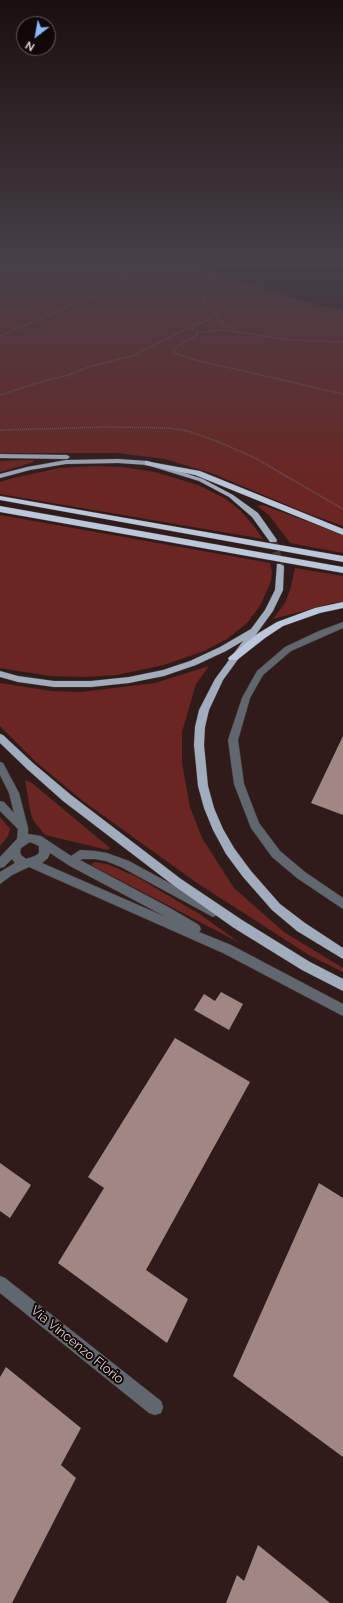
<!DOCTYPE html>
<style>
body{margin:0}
#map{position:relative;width:343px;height:1603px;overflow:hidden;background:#2f1c1a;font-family:Raleway,sans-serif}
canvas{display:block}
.north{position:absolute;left:16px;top:16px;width:40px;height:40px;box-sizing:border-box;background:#110908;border:1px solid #635958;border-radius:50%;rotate:211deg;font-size:11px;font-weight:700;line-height:16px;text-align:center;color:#ded1cf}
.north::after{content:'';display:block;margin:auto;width:14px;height:18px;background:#8cb9fc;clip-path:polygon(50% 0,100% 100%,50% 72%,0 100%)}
</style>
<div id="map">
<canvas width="343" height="1603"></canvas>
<div class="north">N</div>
</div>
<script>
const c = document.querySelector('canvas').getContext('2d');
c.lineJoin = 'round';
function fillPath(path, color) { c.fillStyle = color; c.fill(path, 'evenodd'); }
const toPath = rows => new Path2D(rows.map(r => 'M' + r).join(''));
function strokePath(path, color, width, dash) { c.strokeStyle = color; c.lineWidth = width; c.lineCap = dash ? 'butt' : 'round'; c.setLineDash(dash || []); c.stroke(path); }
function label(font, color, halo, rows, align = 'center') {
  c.font = font + ' Raleway,sans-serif'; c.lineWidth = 4; c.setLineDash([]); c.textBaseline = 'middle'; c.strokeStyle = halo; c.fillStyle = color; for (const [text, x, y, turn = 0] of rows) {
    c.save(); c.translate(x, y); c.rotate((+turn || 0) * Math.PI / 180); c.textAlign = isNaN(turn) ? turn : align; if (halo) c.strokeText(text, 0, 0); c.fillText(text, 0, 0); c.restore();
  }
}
fillPath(toPath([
 [0,266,194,266,317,305,343,310,343,526,304,512,211,473,165,459,117,453,0,453],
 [33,460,34,462,0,472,0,461],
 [96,466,121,467,155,472,198,485,226,499,241,511,253,525,263,539,0,494,0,482,13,478,60,468],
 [263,505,343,535,343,553,290,543,269,515,257,506],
 [0,515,270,563,272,572,271,581,260,606,247,623,227,639,204,651,164,665,117,675,85,677,50,676,5,669,0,668],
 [295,568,343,576,343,602,333,603,273,619,285,603,291,587],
 [209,666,196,684,182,732,182,762,185,780,190,807,202,838,234,888,284,932,343,968,343,972,309,955,197,883,83,801,36,762,0,726,0,683,52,691,81,692,155,683],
 [25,780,32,783,110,848,108,850,45,835,33,820,30,810],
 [0,817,10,829,8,836,0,846],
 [94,862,107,864,137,877,201,915,240,943,91,865]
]), '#6b2522');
fillPath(toPath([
 [343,736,343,815,311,803],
 [221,992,243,1004,229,1030,194,1010,204,994,215,1001],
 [175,1038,250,1082,146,1270,188,1299,167,1343,58,1263,104,1188,88,1177],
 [0,1163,31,1185,10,1218,0,1211],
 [319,1183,343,1198,343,1457,233,1376],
 [6,1367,81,1428,61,1465,76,1478,12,1603,0,1603,0,1377],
 [258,1545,330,1603,226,1603,237,1575,244,1581]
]), '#a08784');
strokePath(toPath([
 [273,540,280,566]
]), '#493735', 8, [8, 4]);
const minor = toPath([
 [343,622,343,628,291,651,263,675,250,698,238,740,244,784,259,823,280,851,305,872,343,898,343,909,297,878,272,857,251,828,234,784,228,740,242,698,257,671,285,647,319,631,343,622],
 [0,762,3,763,19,793,28,828,28,834,41,836,71,856,80,850,95,851,107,853,129,861,217,909,219,912,217,915,213,917,121,867,106,861,95,859,82,859,80,860,170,908,199,925,201,929,199,932,231,945,343,1004,343,1016,223,953,29,867,12,875,0,884,0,872,15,863,12,859,4,867,0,868,0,857,17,839,18,829,0,811,0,801,4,802,14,813,9,793,0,775,0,762],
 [30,842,39,846,39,853,35,856,26,859,21,855,20,852,21,848,30,842],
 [50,853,70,866,166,917,42,863,48,858,50,853],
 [0,1276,5,1278,161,1401,163,1407,161,1413,155,1415,149,1413,0,1293,0,1276]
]);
const major = toPath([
 [0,454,67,455,70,457,67,459,0,458,0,454],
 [118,459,148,461,203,479,233,495,258,513,277,540,276,542,270,542,252,517,229,497,199,481,147,465,118,463,66,464,30,470,0,478,0,474,27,467,66,460,118,459],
 [277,564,280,564,284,566,283,590,273,611,223,680,209,710,205,727,204,745,208,786,214,808,223,829,234,848,251,871,280,904,305,923,343,948,343,959,297,931,272,910,243,877,226,854,213,830,204,808,198,786,194,745,195,727,199,710,215,679,243,641,226,651,196,665,164,676,129,683,91,687,54,687,18,682,0,677,0,671,18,676,54,681,91,681,129,677,163,670,190,661,220,647,251,629,265,610,275,590,277,564],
 [0,734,3,735,33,763,71,795,181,879,242,920,310,962,343,979,343,991,302,970,234,928,173,885,63,801,27,769,0,743,0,734]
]);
const highway = toPath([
 [145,461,200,471,343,529,343,535,195,475,145,465,145,461],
 [0,496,343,556,343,562,0,500,0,496],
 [0,506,343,567,343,573,0,512,0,506],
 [343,602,343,608,320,613,283,626,265,638,237,660,229,660,228,658,257,634,277,622,315,608,343,602]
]);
strokePath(minor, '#4b3937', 1);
strokePath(major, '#4b3937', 1);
strokePath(highway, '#4b3937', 1);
strokePath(toPath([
 [193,266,208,270,214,277,213,285,202,298,205,305,215,311,217,316,193,326,192,329,198,332,196,336,185,341,174,349,174,353,191,359,343,394],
 [217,316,223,324,233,329],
 [198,332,225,330,290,340,343,342],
 [0,336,90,297,123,279,137,270,139,266],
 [0,395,37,383,69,375,88,367,135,355,183,330,192,329],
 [0,430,107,427,169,428,188,431,219,442,255,458,343,509]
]), '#6e5e5c', 1.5, [1, 1]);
fillPath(minor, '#61676f');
fillPath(major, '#a1acbd');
fillPath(highway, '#bbc8dc');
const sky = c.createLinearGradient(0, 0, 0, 491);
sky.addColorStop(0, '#1a0f0e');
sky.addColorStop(0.54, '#474049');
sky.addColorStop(1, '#47404900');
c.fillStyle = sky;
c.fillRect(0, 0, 343, 491);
label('13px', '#ded1cf', '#110908', [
 ["Via Vincenzo Florio",77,1345,39]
]);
</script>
